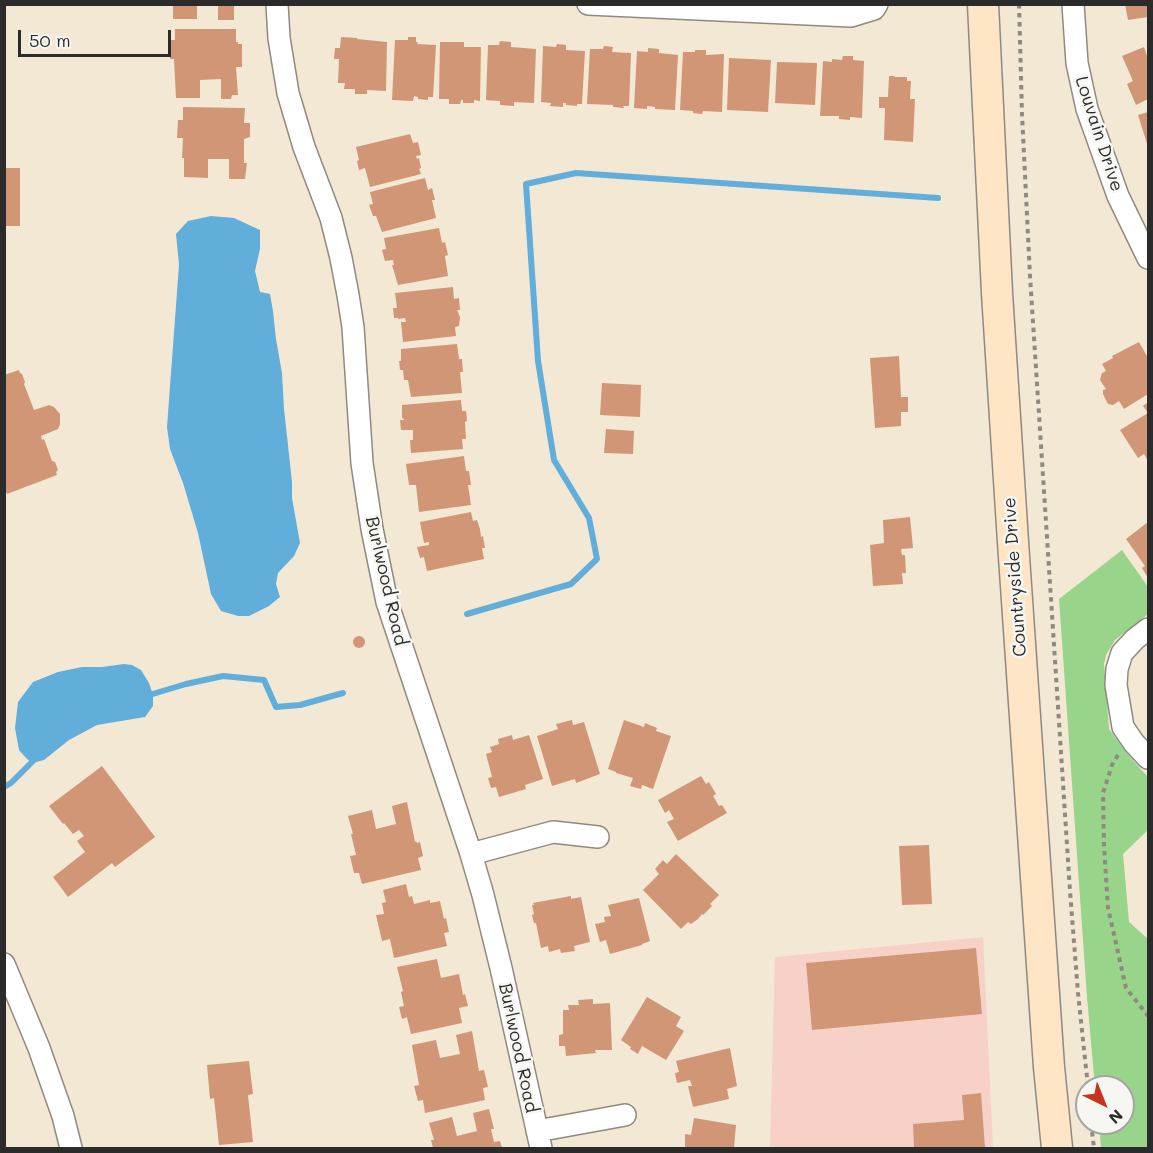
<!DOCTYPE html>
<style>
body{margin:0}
#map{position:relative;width:1153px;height:1153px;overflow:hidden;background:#f2e8d4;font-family:Mali,sans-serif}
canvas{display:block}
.frame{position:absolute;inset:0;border:6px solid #2b2b2b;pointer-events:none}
.north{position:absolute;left:1075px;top:1075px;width:60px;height:60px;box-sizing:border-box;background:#f6f6f2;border:2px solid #a5a5a2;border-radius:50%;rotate:137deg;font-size:16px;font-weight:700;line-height:24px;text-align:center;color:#2b2b2b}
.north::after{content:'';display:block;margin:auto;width:21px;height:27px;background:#c8321e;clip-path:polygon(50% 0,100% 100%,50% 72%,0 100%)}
.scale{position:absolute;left:18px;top:30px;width:153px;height:27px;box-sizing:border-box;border:3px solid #2b2b2b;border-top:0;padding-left:8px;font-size:18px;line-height:21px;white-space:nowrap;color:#2b2b2b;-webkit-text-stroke:4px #f6f6f2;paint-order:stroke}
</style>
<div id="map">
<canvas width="1153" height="1153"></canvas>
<div class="frame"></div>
<div class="north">N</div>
<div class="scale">50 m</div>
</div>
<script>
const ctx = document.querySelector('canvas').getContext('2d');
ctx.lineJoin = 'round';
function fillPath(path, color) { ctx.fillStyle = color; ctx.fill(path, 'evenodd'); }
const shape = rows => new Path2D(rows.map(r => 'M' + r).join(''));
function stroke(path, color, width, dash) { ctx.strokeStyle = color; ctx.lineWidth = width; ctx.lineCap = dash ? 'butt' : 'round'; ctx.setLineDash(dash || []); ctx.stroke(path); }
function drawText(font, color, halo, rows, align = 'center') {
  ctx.font = font + ' Mali,sans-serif'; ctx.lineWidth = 5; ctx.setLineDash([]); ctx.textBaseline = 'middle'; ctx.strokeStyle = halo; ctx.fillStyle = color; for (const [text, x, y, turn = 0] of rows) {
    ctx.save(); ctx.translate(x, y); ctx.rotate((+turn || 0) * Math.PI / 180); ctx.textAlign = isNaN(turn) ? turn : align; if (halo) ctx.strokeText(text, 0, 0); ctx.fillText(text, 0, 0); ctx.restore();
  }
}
fillPath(shape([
 [983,937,993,1148,770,1148,775,957]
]), '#f7d1c7');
fillPath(shape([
 [1122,550,1148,587,1148,614,1115,640,1106,655,1104,664,1109,729,1130,757,1148,777,1148,830,1123,854,1129,922,1148,939,1148,1148,1101,1148,1099,1123,1123,1123,1123,1087,1095,1087,1087,997,1059,599]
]), '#98d489');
fillPath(shape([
 [211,216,234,218,260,230,260,249,255,271,260,292,270,294,273,311,276,339,282,373,284,409,292,482,292,498,300,543,294,556,278,573,276,584,280,597,269,606,249,616,238,616,221,611,211,594,198,533,183,483,170,449,167,427,179,265,176,234,188,221],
 [124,664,132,665,141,670,149,683,153,695,153,706,145,717,97,725,69,740,44,760,32,763,26,758,19,750,15,728,16,720,18,702,33,682,58,672,82,667,102,667]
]), '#61aeda');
stroke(shape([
 [467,614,571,584,597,559,589,518,554,460,538,361,526,184,576,173,938,198],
 [146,696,186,684,223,676,264,680,276,707,300,705,343,693],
 [4,787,11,783,37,757]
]), '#61aeda', 6);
fillPath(shape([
 [173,4,197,4,197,19,173,19],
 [218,4,234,4,234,20,218,20],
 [1125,4,1147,4,1148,17,1128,20],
 [175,29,236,29,236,42,238,42,238,44,242,44,242,67,236,67,238,95,232,95,231,99,221,99,221,79,200,80,200,98,176,98,174,59,170,59,170,40,175,40],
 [341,37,357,38,357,39,387,42,386,91,367,90,367,94,355,94,355,89,344,89,345,83,338,83,339,59,334,59,335,48,340,48],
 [408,37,416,37,416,42,418,42,417,44,436,45,433,97,428,97,428,100,418,99,418,97,414,96,413,101,392,100,395,40,408,40],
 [500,41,511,42,511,47,536,49,534,103,514,102,514,106,500,105,500,101,486,100,488,45,499,45],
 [440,42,464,42,464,47,481,47,480,101,474,100,474,103,463,103,463,100,461,100,460,104,449,104,449,99,439,99],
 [557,44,566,45,566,50,585,51,582,104,577,104,577,106,566,105,566,103,563,103,563,107,550,106,551,103,541,102,543,46,556,47],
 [604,46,613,47,612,52,631,53,629,106,623,106,624,108,613,107,613,105,587,104,590,49,603,49],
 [1144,47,1147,56,1148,55,1148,99,1136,105,1127,84,1133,81,1122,56],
 [648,48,659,49,659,53,678,55,675,110,655,109,655,107,647,106,647,109,634,108,637,51,648,52],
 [695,50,706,50,706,55,724,54,722,112,703,111,702,114,693,113,693,111,680,110,683,52,695,52],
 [843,56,853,56,853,60,864,61,862,118,850,117,850,120,839,119,839,116,820,116,823,61,832,62,832,59,842,60],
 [729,58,771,60,768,112,727,110],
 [777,62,817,63,815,105,775,103],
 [889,76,895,76,894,77,907,77,907,81,911,81,910,99,915,99,913,142,884,140,885,108,879,108,879,97,888,97],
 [183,107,245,108,244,123,250,123,250,137,244,139,244,163,247,163,245,179,229,179,229,159,208,159,208,178,184,177,184,158,182,158,183,138,177,138,178,120,183,120],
 [1148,112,1148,147,1138,115],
 [410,134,413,143,418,142,421,155,416,156,417,159,419,158,421,168,419,169,421,174,370,187,365,168,359,170,357,161,359,160,356,147],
 [4,168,20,168,20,226,4,226],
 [425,178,428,190,432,188,435,200,432,200,436,218,382,232,376,216,373,216,369,205,373,204,370,192],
 [439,228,442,243,445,242,448,255,445,256,448,276,398,285,392,265,394,265,393,260,385,261,382,250,386,249,384,238],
 [453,287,454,299,459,298,460,310,457,310,460,317,459,326,455,327,456,336,403,342,401,322,406,322,405,318,398,319,398,318,394,318,393,308,397,308,395,293],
 [1139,342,1148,358,1148,394,1124,409,1119,401,1113,405,1108,404,1103,394,1103,390,1106,389,1100,380,1102,373,1106,371,1102,364,1113,358,1112,356],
 [457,344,459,359,462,359,463,372,460,372,462,393,411,397,408,380,404,380,403,370,400,370,399,361,401,361,401,349],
 [899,356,901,397,908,397,908,412,901,412,901,426,875,428,870,358],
 [19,370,20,373,22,374,25,382,24,384,34,410,49,405,54,407,60,414,60,424,58,429,41,436,42,440,44,439,52,461,55,462,58,470,56,472,57,475,7,494,4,486,4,375],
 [602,383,641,385,640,417,600,415],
 [461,400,462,411,466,411,467,421,465,422,466,439,462,439,463,449,411,453,410,440,413,440,413,430,401,430,400,420,404,420,403,418,402,418,402,405],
 [1148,402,1148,461,1144,454,1138,458,1120,430,1148,413,1143,406],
 [606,429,634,431,633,454,604,453],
 [464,456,466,471,469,471,471,485,468,485,471,505,419,512,416,485,409,485,406,464],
 [471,512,473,521,477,520,480,529,481,537,483,536,485,548,482,548,484,559,427,571,424,557,420,558,417,547,429,545,429,542,424,543,420,522],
 [910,517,913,548,901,549,902,555,905,555,906,573,902,573,903,584,873,586,870,545,884,543,883,520],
 [1148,522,1148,578,1142,568,1145,566,1126,539],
 '353 642a6 6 0 1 1 12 0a6 6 0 1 1-12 0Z',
 [572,720,573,725,584,722,600,774,576,783,575,779,552,786,537,736,558,729,556,724],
 [624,720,644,727,645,723,657,728,656,731,671,736,653,789,642,785,641,789,630,786,633,778,616,773,616,772,608,769],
 [512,735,513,740,529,735,543,779,525,785,526,789,499,797,496,787,491,788,488,778,492,777,486,754,492,752,490,747,499,744,498,739],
 [102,766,155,837,115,867,112,863,68,897,53,877,85,852,77,841,84,836,79,830,73,834,64,823,63,824,49,806],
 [701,776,706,784,709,782,716,794,713,796,719,806,722,805,727,813,678,841,667,822,674,819,669,810,665,813,658,800],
 [407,802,415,842,416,841,417,843,420,842,423,856,418,858,421,870,362,884,359,873,354,873,350,856,356,855,351,834,353,834,348,816,372,810,376,829,396,824,392,806],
 [929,845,932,904,902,905,899,846],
 [676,854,719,895,710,904,712,906,703,915,702,914,698,919,691,924,688,922,681,929,643,890,659,874,655,869,663,860,667,864],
 [406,884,409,897,412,896,414,904,430,900,430,903,440,901,444,919,446,918,449,932,444,933,447,946,394,958,390,939,382,941,376,915,384,914,382,903,386,902,383,890],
 [571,896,571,899,581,897,590,942,574,946,575,951,561,953,560,949,549,952,548,946,541,948,536,923,534,923,532,915,534,914,532,905,534,905,533,903],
 [639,898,650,941,642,944,642,945,610,954,606,940,600,942,595,924,605,922,604,917,611,916,608,905],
 [976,948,982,1014,812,1030,806,963],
 [437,959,441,978,459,974,463,995,465,994,468,1006,459,1008,462,1023,411,1034,407,1017,402,1019,399,1007,404,1006,401,992,403,991,397,967],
 [647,997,681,1017,676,1026,684,1031,666,1060,642,1046,638,1054,630,1049,631,1047,621,1040],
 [593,999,593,1004,610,1003,612,1050,595,1050,596,1053,566,1056,565,1046,559,1046,559,1035,563,1034,563,1010,569,1010,568,1005,579,1005,578,1000],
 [472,1031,479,1071,484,1070,488,1087,483,1088,485,1100,425,1113,423,1100,418,1101,414,1086,419,1085,412,1045,436,1040,440,1058,460,1054,456,1035],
 [730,1048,737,1086,727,1089,729,1099,693,1107,688,1086,692,1086,690,1080,677,1083,675,1073,679,1072,676,1061],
 [249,1061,253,1094,248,1095,253,1142,219,1145,214,1098,210,1099,207,1065],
 [981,1093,985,1148,914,1148,913,1124,964,1120,962,1095],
 [489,1109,494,1129,491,1129,494,1142,500,1141,502,1148,433,1148,431,1140,434,1140,429,1123,452,1117,457,1136,477,1131,473,1113],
 [694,1118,736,1125,734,1148,685,1148,685,1134,691,1135]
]), '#d19676');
const minor = shape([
 [277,4,279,38,288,93,304,147,331,218,341,258,348,295,353,327,362,463,372,529,387,602,471,854,483,895,501,968,541,1148],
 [588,4,851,16,874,9,877,4],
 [1073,4,1077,63,1087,109,1118,196,1148,258],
 [1148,629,1135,639,1122,653,1117,669,1116,685,1123,727,1134,743,1148,758],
 [471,854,553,832,598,837],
 [4,964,39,1048,63,1116,71,1148],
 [537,1131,625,1115]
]);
const secondary = shape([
 [983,4,997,293,1013,542,1049,1067,1057,1148]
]);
stroke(minor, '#8e8a80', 24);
stroke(secondary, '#8e8a80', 33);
stroke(shape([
 [1019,4,1022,114,1030,276,1070,891,1078,993,1088,1087],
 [1118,755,1112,765,1103,793,1104,845,1108,908,1126,988,1148,1016],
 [1091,1123,1094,1148]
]), '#8e8a80', 4, [4.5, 4.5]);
stroke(minor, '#fff', 21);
stroke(secondary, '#fde5c5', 30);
drawText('18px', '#2b2b2b', '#f6f6f2', [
 ["Louvain Drive",1099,134,72],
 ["Countryside Drive",1015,577,-94],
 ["Burlwood Road",386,581,77],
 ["Burlwood Road",518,1048,78]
]);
</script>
